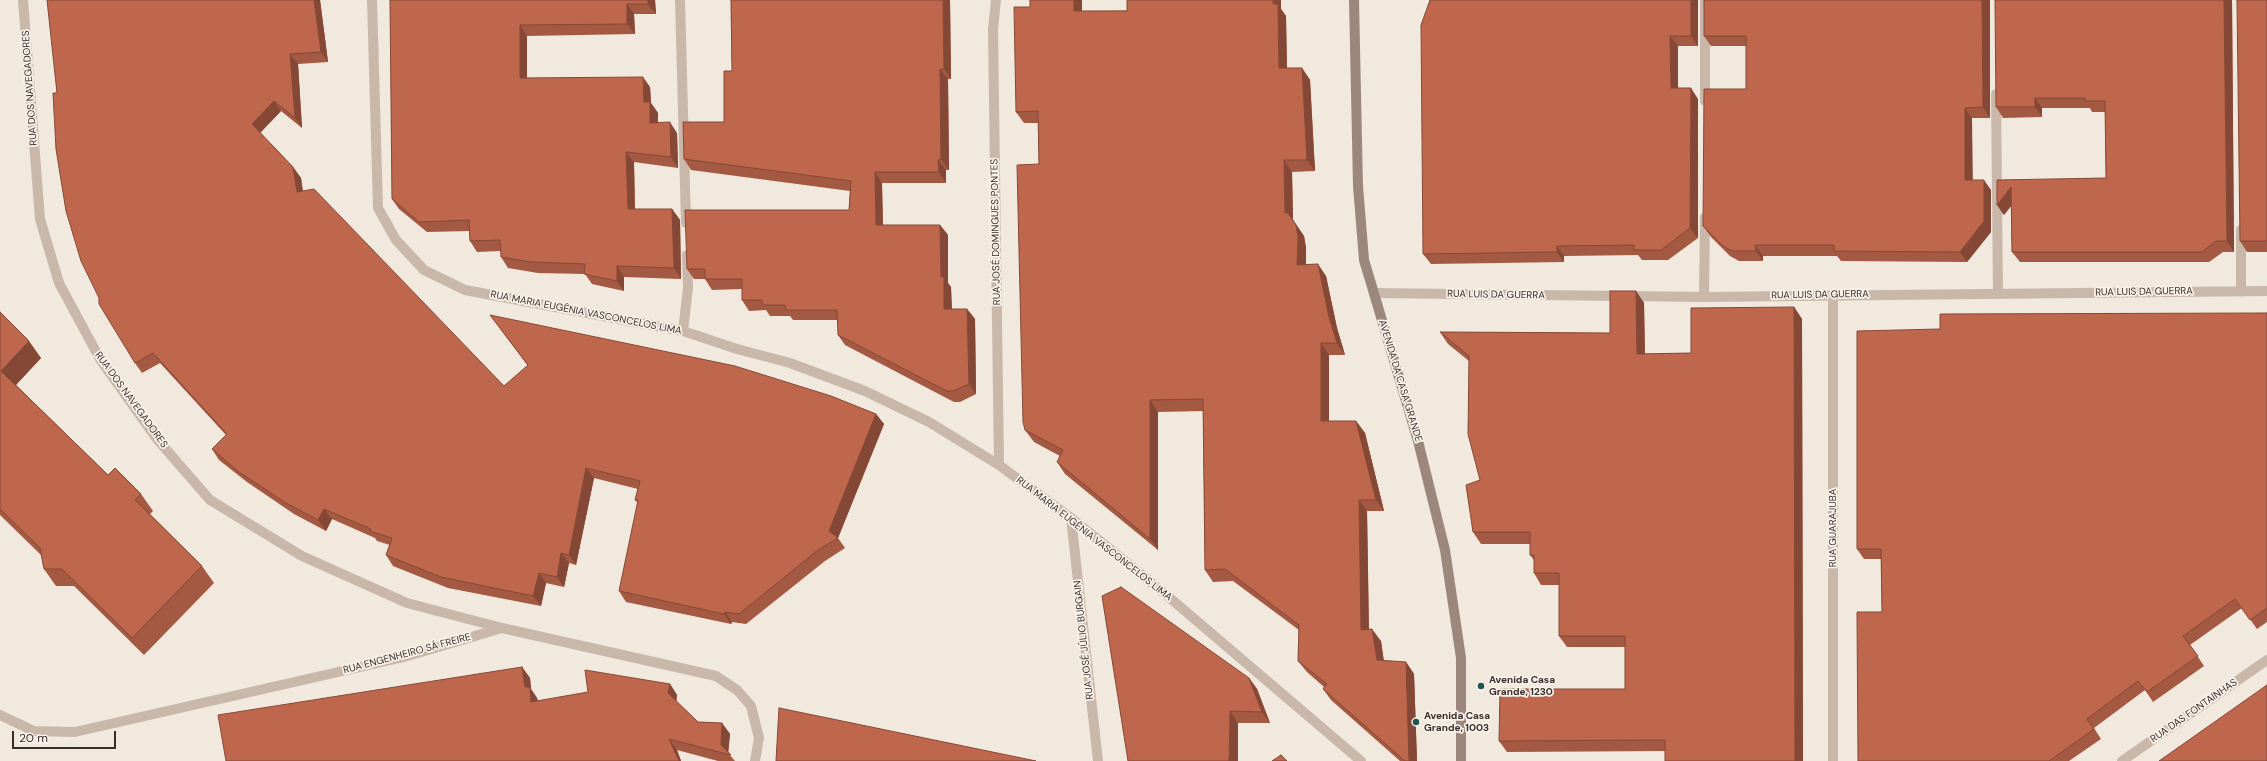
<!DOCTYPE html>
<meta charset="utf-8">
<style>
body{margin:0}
#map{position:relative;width:2267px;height:761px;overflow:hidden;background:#f1e8de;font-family:"DM Sans",sans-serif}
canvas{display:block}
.scale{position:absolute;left:12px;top:731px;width:104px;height:18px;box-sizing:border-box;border:2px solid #372d29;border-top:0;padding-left:5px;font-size:12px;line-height:14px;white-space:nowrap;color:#372d29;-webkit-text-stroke:3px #f9f2ea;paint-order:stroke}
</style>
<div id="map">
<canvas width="2267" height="761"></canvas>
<div class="scale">20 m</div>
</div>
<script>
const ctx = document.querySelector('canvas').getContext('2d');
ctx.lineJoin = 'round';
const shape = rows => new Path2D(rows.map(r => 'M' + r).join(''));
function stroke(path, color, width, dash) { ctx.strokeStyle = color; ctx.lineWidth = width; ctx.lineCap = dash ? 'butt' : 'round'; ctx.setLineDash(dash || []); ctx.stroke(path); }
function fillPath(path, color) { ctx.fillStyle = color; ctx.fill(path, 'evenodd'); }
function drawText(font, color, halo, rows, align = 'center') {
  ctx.font = font + ' "DM Sans",sans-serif'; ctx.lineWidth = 3.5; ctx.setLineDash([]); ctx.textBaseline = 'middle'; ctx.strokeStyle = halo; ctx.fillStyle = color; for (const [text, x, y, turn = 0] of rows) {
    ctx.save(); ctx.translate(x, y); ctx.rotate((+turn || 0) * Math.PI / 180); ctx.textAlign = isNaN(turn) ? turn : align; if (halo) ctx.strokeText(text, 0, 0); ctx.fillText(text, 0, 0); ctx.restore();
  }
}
stroke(shape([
 [23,0,40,219,59,283,100,359,157,439,210,500,302,556,407,603,502,628],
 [372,0,378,208,396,240,424,270,465,290,683,331,737,349,790,363,865,391,929,422,999,465,1071,518,1157,587,1361,761],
 [680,0,686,223],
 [996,0,993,29,999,465],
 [1705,0,1705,101],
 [1996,94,1998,294],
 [2241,230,2241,292],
 [1374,293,1704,297,2267,291],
 [1833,295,1833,761],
 [1704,297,1705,217],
 [683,331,688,288,687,255],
 [1071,518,1098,761],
 [0,715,34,731,75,732,404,657,502,628,716,676,737,690,751,706,759,738,755,761],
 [2122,761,2267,660]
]), '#c9b8aa', 10);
stroke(shape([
 [1354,0,1358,186,1364,260,1418,441,1445,550,1461,658,1461,761]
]), '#9c877c', 10);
fillPath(shape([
 [320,0,328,62,298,64,302,128,281,111,260,133,293,167,301,178,303,191,504,386,528,366,490,315,876,414,884,424,838,538,845,548,825,561,746,624,732,622,731,624,626,602,619,591,638,503,635,500,638,489,594,478,576,565,569,563,564,587,546,583,541,606,448,588,393,566,386,555,390,545,377,541,375,538,332,519,326,531,294,514,247,482,219,460,212,449,226,435,160,363,142,373,135,363,99,298,57,93],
 [390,0,655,0,656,14,634,14,635,34,527,36,527,78,650,87,651,103,658,113,658,123,677,133,678,168,634,162,635,209,672,209,680,220,681,279,624,277,624,291,592,284,585,274,538,273,508,268,501,257,501,251,477,252,470,241,469,231,427,232,399,209,392,199],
 [731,0,950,0,951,79,948,79,949,170,946,170,946,183,882,183,883,225,940,225,948,235,948,283,951,287,952,309,967,309,975,319,976,394,960,402,954,402,845,345,838,335,838,320,793,320,790,316,770,316,766,310,749,311,742,300,742,289,712,290,705,279,694,279,687,269,849,210,850,191,691,170,684,159,724,122,732,71],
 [1430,0,1698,0,1698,46,1678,46,1678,88,1698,99,1698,238,1668,260,1642,260,1638,255,1564,256,1564,262,1431,264,1423,254],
 [1990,0,1990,118,1972,118,1972,180,1991,190,1991,232,1967,262,1841,261,1837,256,1763,256,1763,261,1739,261,1730,256,1711,237,1703,226,1746,89,1746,46,1711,46,1704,36],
 [2232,0,2234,252,2223,252,2209,262,2020,262,2012,252,2011,206,2004,215,1997,205,2106,178,2105,112,2092,112,2090,108,2042,108,2042,117,2003,118,1996,107],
 [2267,0,2267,252,2247,252,2240,241],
 [1030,7,1082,11,1281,9,1286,16,1287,68,1302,68,1310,80,1315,171,1292,172,1293,220,1304,236,1306,248,1306,265,1326,276,1337,328,1345,355,1329,355,1329,421,1356,421,1365,433,1384,511,1367,511,1369,629,1381,641,1384,661,1406,662,1414,674,1417,761,1400,761,1331,700,1323,689,1324,687,1307,672,1298,661,1299,630,1233,581,1213,582,1205,570,1203,411,1158,412,1158,550,1065,474,1057,462,1060,456,1034,442,1025,430,1039,164,1038,123,1024,123,1016,112],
 [1636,291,1644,303,1645,354,1691,353,1794,307,1802,319,1803,761,1665,761,1665,751,1507,752,1499,741,1625,689,1625,647,1567,647,1559,636,1559,585,1541,585,1534,573,1534,560,1530,555,1530,544,1481,544,1473,532,1480,480,1469,361,1448,344,1440,332,1610,333],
 [0,312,41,358,16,385,108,475,141,494,153,511,150,514,202,566,214,583,144,655,74,586,56,586,44,569,41,555,0,515],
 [2267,313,2267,622,2257,629,2242,608,2190,645,2204,666,2153,702,2145,690,2094,728,2101,739,2069,761,1858,761,1882,612,1881,559,1864,559,1857,549,1940,329],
 [522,667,530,678,531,689,537,698,538,701,670,684,677,695,676,701,698,722,722,723,730,734,728,753,735,761,718,761,677,750,681,761,226,761],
 [1249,678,1257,689,1270,723,1238,723,1128,761]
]), '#a45942');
fillPath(shape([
 [314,0,320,0,328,62,321,52],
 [648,0,655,0,656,14,648,4],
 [943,0,950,0,951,79,944,69],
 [1074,0,1082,0,1082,23,1074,11],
 [1273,0,1281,0,1281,9,1286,16,1287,80,1279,68],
 [1691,0,1698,0,1698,46,1691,36],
 [1982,0,1990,0,1990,118,1983,107],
 [2224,0,2232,0,2234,252,2227,241],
 [627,4,634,14,635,34,627,24],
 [520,25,527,36,527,88,520,78],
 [1670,36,1678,46,1678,98,1671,88],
 [290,54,298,64,302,128,295,118],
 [1302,68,1310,80,1315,171,1307,160],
 [940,69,948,79,949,170,941,159],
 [643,77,650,87,651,103,658,113,658,133,650,123,644,102],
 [1691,88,1698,99,1698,238,1690,228],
 [2035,98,2042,108,2042,117,2035,107],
 [274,101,281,111,259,134,252,124],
 [1965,108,1972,118,1973,191,1965,180],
 [670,122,677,133,678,168,671,157],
 [626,152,634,162,635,220,628,209],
 [938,160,946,170,946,183,939,172],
 [1284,160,1292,172,1293,220,1304,236,1306,248,1306,277,1297,265,1285,213],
 [293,167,301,178,304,203,297,192],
 [875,172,882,183,883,236,876,225],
 [1984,180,1991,190,1991,232,1967,262,1960,252],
 [2011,187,2018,197,2004,215,1997,205],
 [672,209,680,220,681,279,674,268],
 [940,225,948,235,948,283,951,287,952,320,944,309,941,277],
 [1755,245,1763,256,1763,261,1756,251],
 [1557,246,1564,256,1564,262,1557,252],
 [1318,264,1326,276,1337,328,1345,355,1337,343,1329,317],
 [617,266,624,277,624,291,617,281],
 [1636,291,1644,303,1645,365,1637,354],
 [1794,307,1802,319,1803,761,1795,761],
 [967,309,975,319,976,394,969,384],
 [29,341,41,358,13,388,1,371],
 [1321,343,1329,355,1329,433,1321,421],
 [1150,400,1158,412,1158,550,1150,539],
 [876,414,884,424,838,538,829,531],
 [1356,421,1365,433,1384,511,1376,500],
 [586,468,594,478,576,565,569,555],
 [1359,500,1367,511,1369,641,1361,630],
 [324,509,332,519,326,531,318,520],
 [561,553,569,563,564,587,557,577],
 [539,573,546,583,541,606,533,596],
 [725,612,732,622,731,624,724,614],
 [1372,629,1381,641,1385,672,1377,660],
 [1406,662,1414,674,1417,761,1409,761],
 [522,667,530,678,531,689,537,698,539,713,531,702,525,687],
 [1249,678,1257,689,1270,723,1262,712],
 [670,684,677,695,676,704,668,693],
 [1230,711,1238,723,1238,761,1229,761],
 [722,723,730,734,728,755,721,745],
 [669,739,677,750,681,761,679,761]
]), '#864836');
const building = shape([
 [47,0,314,0,321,52,290,54,295,118,274,101,252,124,293,167,297,192,314,189,504,386,528,365,490,315,735,366,831,396,876,414,829,531,838,538,818,550,739,614,725,612,724,614,619,591,638,500,635,500,640,481,586,468,569,555,561,553,557,577,539,573,533,596,441,577,386,555,392,538,370,531,371,529,324,509,318,520,286,503,239,472,212,449,227,434,153,353,135,363,99,304,99,298,81,261,66,211,56,149,53,93,57,93,47,0],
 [390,0,648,0,648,4,627,4,627,24,520,25,520,78,643,77,644,102,650,102,650,123,670,122,671,157,626,152,628,209,672,209,674,268,617,266,617,281,584,274,585,264,531,262,501,257,500,240,470,241,469,220,419,222,392,199,390,0],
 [731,0,943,0,944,69,940,69,941,159,938,160,939,172,875,172,876,225,940,225,941,277,944,277,944,309,967,309,969,384,953,391,947,391,838,335,837,310,786,310,785,305,762,305,762,300,742,300,742,279,705,279,705,269,687,269,685,210,849,210,851,181,684,159,683,122,724,122,724,71,732,71,731,0],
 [1030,0,1074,0,1074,11,1127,11,1127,0,1273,0,1273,4,1278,4,1279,68,1302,68,1307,160,1284,160,1285,213,1288,213,1296,225,1298,236,1297,265,1318,264,1329,317,1337,343,1321,343,1321,421,1356,421,1376,500,1359,500,1361,630,1372,629,1377,660,1406,662,1409,761,1405,761,1323,689,1327,684,1298,661,1299,625,1225,569,1205,570,1203,399,1150,400,1150,539,1057,462,1063,450,1025,430,1023,422,1017,165,1039,164,1038,111,1016,112,1014,7,1030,7,1030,0],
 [1430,0,1691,0,1691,36,1670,36,1671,88,1691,88,1690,228,1661,250,1634,250,1634,245,1557,246,1557,252,1423,254,1421,25,1430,0],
 [1704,0,1982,0,1983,107,1965,108,1965,180,1984,180,1984,221,1960,252,1834,251,1834,245,1755,245,1756,251,1732,251,1723,246,1703,226,1704,89,1746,89,1746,36,1704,36,1704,0],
 [1995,0,2224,0,2227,241,2216,241,2202,252,2012,252,2011,187,1997,205,1997,180,2106,178,2105,101,2085,101,2085,98,2035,98,2035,107,1996,107,1995,0],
 [2237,0,2267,0,2267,241,2240,241,2237,0],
 [1610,291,1636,291,1637,354,1691,353,1691,308,1794,307,1795,761,1665,761,1665,740,1499,741,1500,689,1625,689,1625,636,1559,636,1559,573,1534,573,1534,555,1530,555,1530,532,1473,532,1466,485,1480,480,1468,434,1469,356,1440,332,1610,333,1610,291],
 [0,312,29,341,1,371,108,475,115,468,141,494,135,500,202,566,132,638,62,569,44,569,40,548,0,509,0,312],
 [2267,313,2267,608,2250,620,2235,599,2183,636,2198,656,2147,692,2138,681,2087,719,2094,729,2049,761,1858,761,1857,612,1882,612,1881,549,1857,549,1857,331,1940,329,1940,314,2267,313],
 [1121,587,1249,678,1262,712,1230,711,1229,761,1128,761,1102,596,1121,587],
 [522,667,525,687,530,687,531,702,588,692,585,670,670,684,668,693,698,722,722,723,721,745,731,755,669,739,679,761,226,761,218,715,522,667],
 [2267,685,2267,761,2159,761,2267,685],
 [779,708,1036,761,776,761,779,708],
 [1281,755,1287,761,1272,761,1281,755]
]);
fillPath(building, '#bf674d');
stroke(building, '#864836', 1);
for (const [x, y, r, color] of [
 [1481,686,4,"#215456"],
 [1416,722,4,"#215456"]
]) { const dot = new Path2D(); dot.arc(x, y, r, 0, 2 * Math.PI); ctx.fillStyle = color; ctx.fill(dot); stroke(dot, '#f9f2ea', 1.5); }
drawText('10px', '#372d29', '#f9f2ea', [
 ["RUA DOS NAVEGADORES",30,88,-94],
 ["RUA JOSÉ DOMINGUES PONTES",996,232,-91],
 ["RUA LUIS DA GUERRA",2144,292,-1],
 ["RUA LUIS DA GUERRA",1496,295,1],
 ["RUA LUIS DA GUERRA",1820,295,-1],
 ["RUA MARIA EUGÊNIA VASCONCELOS LIMA",586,313,11],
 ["AVENIDA DA CASA GRANDE",1400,381,73],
 ["RUA DOS NAVEGADORES",131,400,54],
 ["RUA GUARAJUBA",1833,528,-90],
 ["RUA MARIA EUGÊNIA VASCONCELOS LIMA",1094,539,38],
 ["RUA JOSÉ JÚLIO BURGAIN",1084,640,-96],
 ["RUA ENGENHEIRO SÁ FREIRE",407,654,-15],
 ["RUA DAS FONTAINHAS",2194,711,-35]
]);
drawText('bold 10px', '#372d29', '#f9f2ea', [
 ["Avenida Casa",1489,680],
 ["Grande, 1230",1489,692],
 ["Avenida Casa",1424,716],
 ["Grande, 1003",1424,728]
], 'left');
</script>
